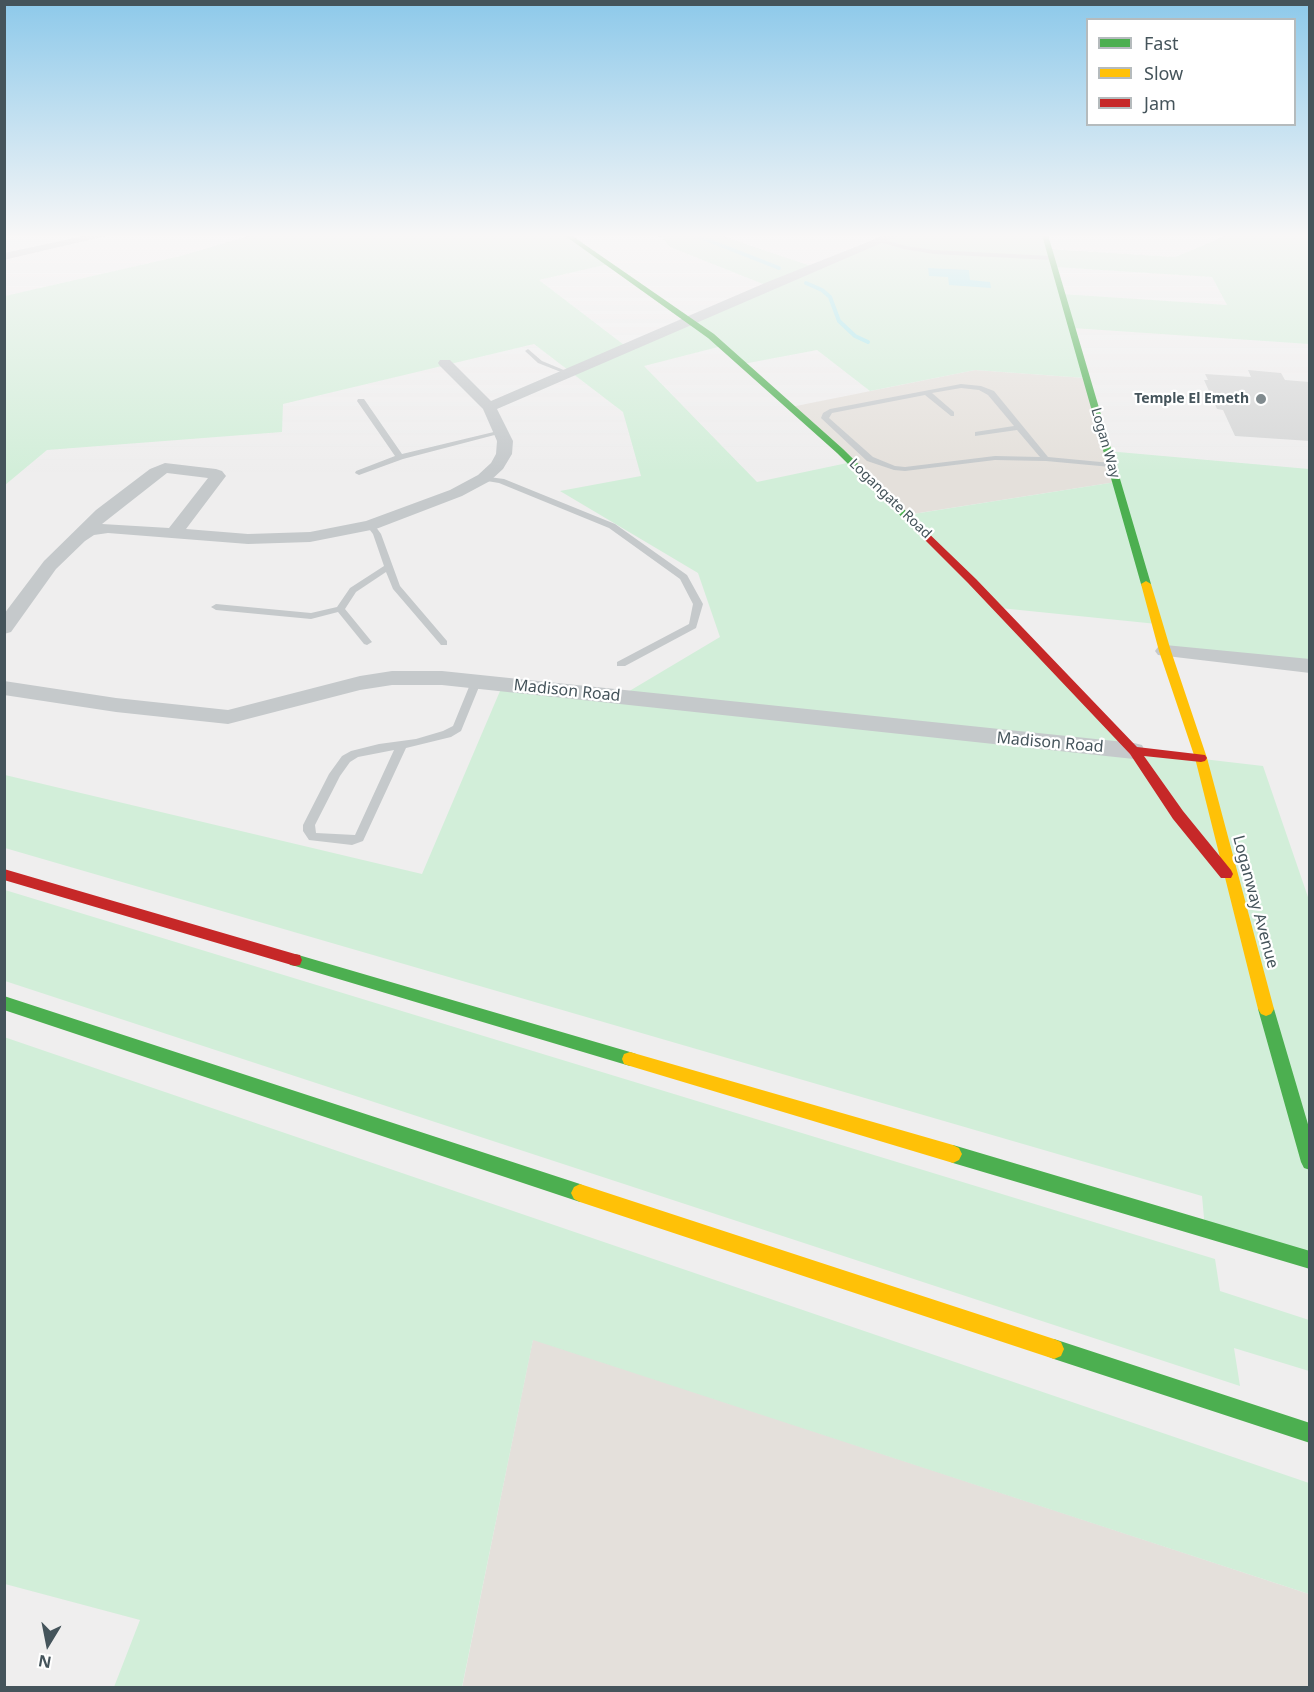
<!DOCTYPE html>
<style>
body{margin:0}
#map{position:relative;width:1314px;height:1692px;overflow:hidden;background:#efeeee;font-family:"Noto Sans",sans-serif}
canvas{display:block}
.frame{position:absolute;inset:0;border:6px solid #45545b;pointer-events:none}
.legend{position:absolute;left:1086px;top:18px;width:210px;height:108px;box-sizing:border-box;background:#fff;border:2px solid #b5bbbd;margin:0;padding:8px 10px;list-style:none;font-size:18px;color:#45545b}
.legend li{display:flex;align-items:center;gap:12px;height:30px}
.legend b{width:30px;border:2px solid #b5bbbd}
.north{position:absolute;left:18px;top:1614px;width:60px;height:60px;-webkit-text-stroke:4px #fff;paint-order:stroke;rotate:190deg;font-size:16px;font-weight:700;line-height:24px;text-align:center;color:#45545b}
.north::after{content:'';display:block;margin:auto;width:21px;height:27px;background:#45545b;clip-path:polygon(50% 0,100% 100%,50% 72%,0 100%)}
</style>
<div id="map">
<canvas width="1314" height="1692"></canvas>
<div class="frame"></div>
<ul class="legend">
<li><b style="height:8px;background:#4caf50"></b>Fast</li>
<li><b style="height:8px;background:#ffc107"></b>Slow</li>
<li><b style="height:8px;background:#c62828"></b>Jam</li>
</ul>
<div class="north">N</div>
</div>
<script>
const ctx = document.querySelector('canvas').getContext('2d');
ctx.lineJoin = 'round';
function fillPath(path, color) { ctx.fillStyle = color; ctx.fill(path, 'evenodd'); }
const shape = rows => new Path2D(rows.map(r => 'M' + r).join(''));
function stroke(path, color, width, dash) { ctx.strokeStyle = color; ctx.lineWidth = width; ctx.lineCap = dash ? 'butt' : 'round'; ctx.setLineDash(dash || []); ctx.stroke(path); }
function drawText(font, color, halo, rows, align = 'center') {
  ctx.font = font + ' "Noto Sans",sans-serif'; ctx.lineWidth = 4.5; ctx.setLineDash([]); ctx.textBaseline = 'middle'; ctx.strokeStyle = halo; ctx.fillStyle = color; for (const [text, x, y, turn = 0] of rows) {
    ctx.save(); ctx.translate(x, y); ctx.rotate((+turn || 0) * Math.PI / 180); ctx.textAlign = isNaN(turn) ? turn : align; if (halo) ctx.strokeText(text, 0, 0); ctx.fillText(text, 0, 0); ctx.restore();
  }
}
fillPath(shape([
 [975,370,1086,378,1116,482,906,515,791,407],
 [533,1339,1309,1594,1309,1687,462,1688]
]), '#e4e0db');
fillPath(shape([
 [253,235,567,235,609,264,539,280,628,348,768,286,670,247,662,237,654,235,719,235,814,267,895,235,1045,235,1049,249,1175,257,1228,235,1309,235,1309,344,1072,328,1086,378,975,370,870,391,817,350,743,364,722,346,644,366,757,482,852,462,907,515,1116,482,1107,451,1309,469,1309,666,1165,651,1157,624,1000,608,1134,751,1263,766,1309,900,1309,1260,1205,1229,1202,1196,5,848,5,775,422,874,503,684,621,696,720,637,698,573,560,491,641,476,623,412,534,344,283,404,282,432,47,450,5,485,5,296,180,256],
 [1054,267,1212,277,1227,305,1062,294],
 [5,890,1215,1259,1220,1291,1309,1320,1309,1371,1234,1348,1240,1386,5,981],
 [4,1037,1309,1483,1309,1594,533,1340,462,1687,114,1687,140,1620,5,1584]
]), '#d2eed9');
fillPath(shape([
 [928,268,969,270,970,280,990,282,991,288,949,285,948,277,929,276]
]), '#a6e8ed');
stroke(shape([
 [695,235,779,268],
 [806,283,822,290,830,297,839,321,855,336,868,342]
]), '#a6e8ed', 4);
fillPath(shape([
 [1248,370,1281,373,1285,380,1310,382,1310,441,1235,436,1223,410,1217,409,1204,380,1208,380,1205,374,1251,377]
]), '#d6d7d7');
fillPath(shape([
 [881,239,906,246,934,250,1051,256,1054,258,1051,260,934,254,904,249,879,242,881,239],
 [528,349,542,361,571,373,566,374,538,363,525,351,528,349],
 [961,384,981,386,994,391,1048,457,1111,463,1115,465,1111,467,1046,461,995,460,905,471,894,470,867,461,821,418,823,413,830,409,961,384],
 [961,388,979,390,988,395,1014,426,975,432,975,436,1017,430,1040,457,995,456,905,467,895,466,873,457,829,418,832,413,925,395,951,416,954,416,954,412,932,393,961,388],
 [358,399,364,399,402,454,502,430,506,432,403,459,359,475,355,473,356,471,395,456,357,401,358,399],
 [481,476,504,479,615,524,687,575,703,604,696,628,625,666,617,666,617,662,689,624,693,604,680,579,609,528,499,483,481,480,481,476],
 [370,522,373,523,381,534,400,586,447,641,447,645,441,645,393,589,386,572,356,592,345,609,372,642,367,645,364,644,338,612,311,619,216,610,211,607,216,604,311,613,337,607,350,588,384,566,373,534,366,525,370,522],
 [476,679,481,682,461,731,451,737,406,748,363,841,352,845,309,840,303,831,303,825,329,774,342,756,351,751,379,744,416,739,443,731,453,726,471,682,476,679],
 [394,750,355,835,316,833,315,825,340,776,350,762,358,757,394,750]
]), '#c5c9cb');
fillPath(shape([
 [89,235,110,235,4,260,4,253,89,235],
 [885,235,900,235,497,409,513,441,512,454,503,469,490,481,462,496,376,529,310,542,248,544,108,533,94,535,85,541,56,569,11,632,4,634,4,614,44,561,96,510,150,469,165,463,216,469,222,471,226,476,186,529,248,534,310,532,366,521,450,490,478,475,491,463,496,454,497,441,483,409,440,366,438,363,440,360,450,360,491,401,765,283,885,235],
 [167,473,208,478,169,528,102,524,167,473],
 [1165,645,1310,659,1310,673,1158,655,1155,651,1158,647,1165,645],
 [392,671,442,671,1134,743,1142,745,1145,751,1142,757,1134,759,442,685,392,685,360,690,228,724,116,712,4,695,4,681,116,698,228,710,360,676,392,671]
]), '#c5c9cb');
fillPath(shape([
 [564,235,571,235,714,334,843,449,921,526,921,530,915,530,837,453,708,338,564,235],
 [1042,235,1048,235,1151,584,1150,586,1142,586,1141,584,1042,235],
 [295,954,630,1052,636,1054,638,1059,636,1064,630,1066,295,966,290,965,288,960,290,955,295,954],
 [4,996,580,1184,586,1187,589,1193,586,1199,580,1202,4,1010,4,996],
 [1266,1002,1271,1004,1274,1009,1310,1131,1310,1170,1304,1168,1301,1162,1258,1009,1261,1004,1266,1002],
 [953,1145,1310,1251,1310,1269,953,1163,947,1160,944,1154,947,1148,953,1145],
 [1054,1339,1310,1423,1310,1443,1054,1359,1047,1356,1044,1349,1047,1342,1054,1339]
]), '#4caf50');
fillPath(shape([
 [1146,581,1151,584,1171,651,1207,758,1274,1009,1271,1014,1266,1016,1261,1014,1258,1009,1195,758,1159,651,1141,584,1146,581],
 [630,1052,953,1145,959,1148,962,1154,959,1160,953,1163,630,1066,624,1064,622,1059,624,1054,630,1052],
 [580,1184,1054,1339,1061,1342,1064,1349,1061,1356,1054,1359,580,1202,574,1199,571,1193,574,1187,580,1184]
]), '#ffc107');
fillPath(shape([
 [918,525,921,526,976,579,1137,747,1205,755,1207,758,1205,761,1201,762,1144,756,1183,811,1231,870,1233,874,1231,878,1221,878,1173,819,1130,754,968,583,915,530,915,526,918,525],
 [4,869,295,954,300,955,302,960,300,965,295,966,4,880,4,869]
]), '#c62828');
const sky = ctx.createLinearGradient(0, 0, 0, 472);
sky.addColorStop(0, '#8dc9ea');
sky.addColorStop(0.5, '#f8f7f7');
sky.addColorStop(1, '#f8f7f700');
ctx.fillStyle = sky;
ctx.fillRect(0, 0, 1314, 472);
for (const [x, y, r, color] of [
 [1261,399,6,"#808a8e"]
]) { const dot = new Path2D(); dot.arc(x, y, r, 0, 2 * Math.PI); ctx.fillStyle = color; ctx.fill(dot); stroke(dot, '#fff', 2); }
drawText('bold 14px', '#45545b', '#fff', [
 ["Temple El Emeth",1249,399]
], 'right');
drawText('14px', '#45545b', '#fff', [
 ["Logan Way",1105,443,74],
 ["Logangate Road",890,499,44]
]);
drawText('16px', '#45545b', '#fff', [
 ["Madison Road",567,691,6],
 ["Madison Road",1050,743,5],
 ["Loganway Avenue",1255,902,75]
]);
</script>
